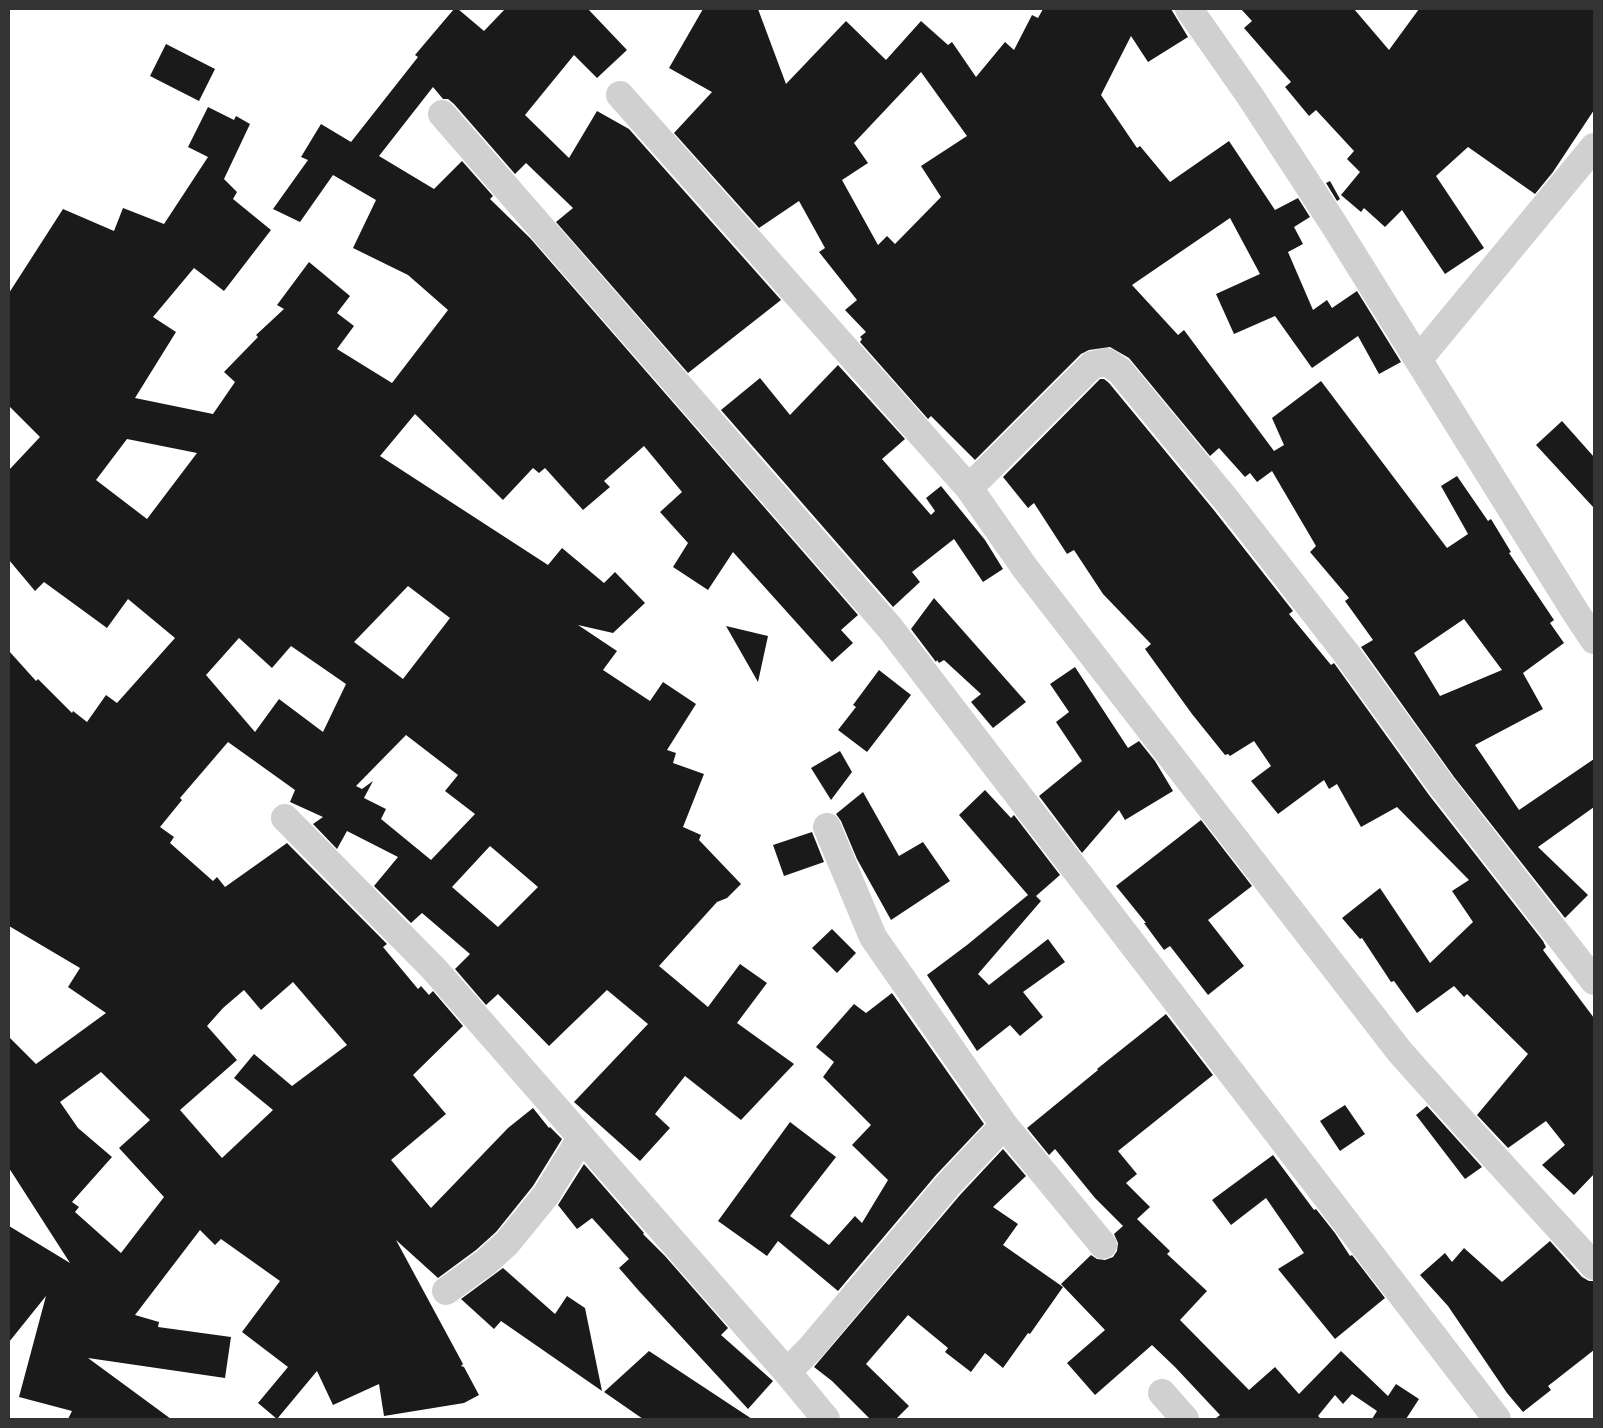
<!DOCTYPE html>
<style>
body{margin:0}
#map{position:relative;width:1603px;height:1428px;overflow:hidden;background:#fff;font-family:Inter,sans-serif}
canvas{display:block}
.frame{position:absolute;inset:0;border:10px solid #333;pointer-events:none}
</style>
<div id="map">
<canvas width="1603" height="1428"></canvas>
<div class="frame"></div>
</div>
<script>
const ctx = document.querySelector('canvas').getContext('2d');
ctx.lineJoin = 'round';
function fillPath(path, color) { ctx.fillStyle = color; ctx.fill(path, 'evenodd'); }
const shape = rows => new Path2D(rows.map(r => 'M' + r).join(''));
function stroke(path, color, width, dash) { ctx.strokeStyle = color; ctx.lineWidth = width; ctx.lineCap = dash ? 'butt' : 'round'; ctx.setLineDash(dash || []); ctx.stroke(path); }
fillPath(shape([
 [454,9,458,9,484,31,505,9,588,9,627,50,597,78,574,55,525,115,569,158,597,111,629,129,781,300,688,373,556,222,573,208,526,163,515,174,454,104,448,99,443,99,433,87,379,156,434,189,462,161,493,196,490,199,530,238,858,615,841,630,853,643,832,662,733,552,708,590,673,567,688,543,660,512,682,492,644,446,604,481,610,487,583,510,545,468,539,473,533,468,503,500,415,414,380,456,548,565,562,548,604,583,615,572,645,603,613,633,578,625,617,651,603,670,650,701,663,682,696,704,667,750,676,753,673,763,704,774,683,827,701,835,699,840,741,884,727,898,717,902,659,966,708,1007,740,964,767,983,737,1023,794,1064,741,1120,685,1076,655,1114,670,1128,640,1161,574,1102,648,1024,607,990,549,1046,498,994,486,1005,455,969,470,954,422,913,411,923,374,886,398,857,347,831,337,849,313,824,323,817,290,802,295,790,228,742,180,798,182,800,160,827,174,837,170,843,213,881,217,877,225,887,287,843,387,944,383,947,418,989,421,986,429,995,433,991,463,1026,413,1075,446,1114,391,1160,431,1208,508,1128,533,1108,549,1128,550,1127,562,1139,533,1186,496,1232,476,1250,438,1278,396,1240,463,1364,461,1366,464,1367,479,1395,464,1403,384,1416,379,1384,333,1405,317,1371,277,1419,258,1403,288,1367,242,1332,280,1281,221,1239,215,1245,200,1230,135,1315,159,1322,158,1327,231,1337,225,1378,88,1358,171,1419,68,1419,72,1411,19,1397,46,1296,9,1342,9,1226,70,1263,9,1168,9,1037,36,1064,106,1013,68,987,80,968,9,926,9,651,36,681,38,679,72,713,73,711,87,722,106,695,117,703,175,638,128,599,107,628,44,582,35,591,9,560,9,470,40,437,9,406,9,293,63,209,114,231,123,208,164,224,208,157,188,147,208,107,234,120,236,116,250,124,224,179,237,192,233,199,271,230,224,291,194,268,153,317,176,332,135,398,213,414,235,382,224,372,258,337,256,335,284,309,277,305,309,262,350,296,337,313,354,326,337,349,392,383,448,310,408,275,353,248,376,200,333,175,300,222,273,209,308,160,301,157,321,124,351,142,418,57,415,55],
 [127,439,197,453,147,519,96,480],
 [408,586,450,618,403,679,354,642],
 [239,638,272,668,291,646,346,684,323,732,279,699,255,732,206,675],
 [406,735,458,775,445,791,475,814,431,860,381,819,386,809,364,798,373,781,362,789,356,786],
 [490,846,538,887,498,927,452,887],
 [293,982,347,1045,292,1086,254,1054,234,1078,273,1110,222,1158,180,1110,237,1060,207,1026,223,1008,244,990,261,1010],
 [101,1072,150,1120,119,1148,164,1197,121,1253,75,1212,79,1207,72,1202,112,1157,78,1128,60,1102],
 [703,9,758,9,786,84,846,21,886,60,921,21,948,45,952,42,976,77,1005,42,1014,50,1032,15,1038,18,1043,9,1171,9,1188,37,1148,62,1131,36,1101,95,1137,148,1140,146,1170,182,1229,141,1275,210,1298,198,1310,217,1294,227,1303,244,1288,252,1313,310,1327,300,1332,308,1357,291,1401,362,1379,374,1358,336,1312,368,1275,316,1234,334,1216,294,1260,274,1230,218,1132,285,1178,335,1184,330,1274,451,1284,445,1272,418,1321,381,1447,548,1468,534,1441,486,1457,476,1488,521,1491,519,1511,552,1509,553,1554,620,1550,623,1564,643,1523,673,1543,709,1475,745,1519,810,1594,759,1594,807,1538,847,1588,895,1565,918,1454,777,1361,647,1373,640,1345,601,1349,598,1310,552,1316,546,1272,471,1257,482,1250,473,1245,477,1219,448,1210,456,1129,358,1110,347,1089,350,1081,354,975,460,931,416,928,419,860,342,862,339,860,337,866,332,845,310,857,300,819,252,825,248,799,201,759,228,674,133,712,92,669,68],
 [921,72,967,136,921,166,941,197,895,244,887,236,878,245,842,180,868,163,854,143],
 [1464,619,1502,670,1440,696,1414,653],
 [1241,9,1354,9,1389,50,1419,9,1594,9,1594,110,1553,172,1535,194,1468,147,1436,176,1484,248,1445,274,1402,210,1385,227,1364,208,1361,212,1341,195,1360,172,1347,159,1354,151,1316,110,1309,116,1285,87,1291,82,1244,28,1252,21],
 [166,44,215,69,199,101,150,76],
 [1330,181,1340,199,1337,201,1326,183],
 [838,365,905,439,882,459,931,515,935,511,926,498,941,486,985,540,1003,569,983,582,954,539,912,572,920,582,893,607,721,410,760,378,790,415],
 [1100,379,1104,379,1109,383,1213,509,1293,611,1289,614,1331,665,1334,663,1429,795,1543,941,1546,947,1543,950,1594,1018,1594,1174,1574,1195,1542,1165,1565,1145,1546,1121,1508,1148,1477,1115,1528,1054,1467,994,1464,997,1454,986,1417,1013,1394,981,1391,982,1362,938,1360,939,1342,918,1380,888,1430,963,1473,922,1452,891,1469,880,1397,807,1361,827,1337,784,1329,789,1324,780,1278,814,1251,781,1271,766,1254,741,1230,756,1228,754,1225,755,1192,714,1145,649,1151,644,1103,594,1074,550,1067,554,1034,503,1028,508,1003,477],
 [1562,421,1594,457,1594,508,1536,445],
 [934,598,1026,702,993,728,971,702,981,694,944,660,939,663,937,660,936,662,911,629],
 [726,626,768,636,758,682],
 [1075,667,1128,748,1139,741,1155,761,1173,791,1125,820,1119,810,1082,853,1039,796,1082,761,1056,722,1069,712,1050,684],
 [879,670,911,695,867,752,838,730,856,707,853,705],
 [840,751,852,772,831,800,811,768],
 [985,790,1011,818,1014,815,1060,875,1036,896,1041,901,978,974,989,985,1048,939,1065,962,1023,992,1043,1017,1020,1036,1010,1025,977,1051,927,975,967,945,1028,895,959,815],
 [863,792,899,856,923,842,950,881,891,920,857,859,841,821,836,814],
 [1201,820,1252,886,1208,920,1244,966,1208,995,1170,946,1164,950,1144,923,1146,923,1116,886],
 [812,832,824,862,784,876,773,845],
 [832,929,856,953,837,973,812,948],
 [892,993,984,1124,936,1175,838,1291,778,1241,767,1256,718,1221,790,1122,836,1157,790,1216,829,1245,855,1216,862,1223,888,1180,852,1145,871,1125,823,1077,834,1062,816,1047,854,1004,866,1013],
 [1166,1014,1213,1075,1118,1151,1137,1174,1126,1183,1150,1207,1137,1219,1170,1251,1167,1254,1207,1291,1180,1320,1249,1390,1275,1367,1299,1394,1341,1351,1388,1396,1396,1384,1419,1399,1406,1419,1372,1419,1377,1411,1352,1394,1343,1404,1335,1395,1318,1416,1321,1419,1215,1419,1220,1415,1175,1367,1152,1345,1095,1395,1067,1363,1105,1330,1061,1284,1091,1255,1097,1259,1105,1260,1113,1257,1117,1251,1118,1243,1114,1234,1123,1226,1095,1198,1055,1149,1049,1155,1027,1128,1098,1070,1097,1069],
 [1345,1105,1365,1134,1340,1151,1320,1121],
 [1427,1106,1482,1167,1465,1179,1416,1115],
 [1003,1149,1026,1176,993,1207,1018,1224,1003,1245,1063,1287,1030,1334,1028,1333,1003,1368,985,1353,971,1372,945,1352,948,1348,908,1315,866,1364,909,1406,896,1419,870,1419,832,1381,814,1367,960,1195],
 [1273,1155,1314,1210,1316,1209,1335,1233,1350,1256,1352,1255,1385,1298,1335,1339,1278,1269,1304,1253,1266,1198,1231,1225,1212,1200],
 [584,1164,644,1233,643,1234,665,1256,728,1328,721,1335,773,1381,748,1409,639,1291,619,1268,629,1259,592,1218,577,1229,558,1205],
 [1550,1241,1582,1277,1589,1281,1594,1281,1594,1350,1548,1386,1551,1390,1523,1412,1507,1393,1448,1306,1420,1275,1445,1253,1452,1262,1464,1248,1502,1282],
 [503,1268,555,1314,567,1296,585,1308,602,1391,501,1321,494,1329,461,1299],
 [649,1351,752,1419,643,1419,604,1392]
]), '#1a1a1a');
stroke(shape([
 [1189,9,1250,96,1333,223,1576,613,1594,640],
 [620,95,969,488,1025,568,1400,1052,1475,1136,1594,1266],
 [442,114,890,628,1497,1419],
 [1418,360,1594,147],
 [969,488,1092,365,1107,362,1120,371,1228,502,1346,653,1442,786,1594,981],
 [285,818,434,969,787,1372,826,1419],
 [827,827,873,937,1004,1125],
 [446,1291,486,1262,507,1243,546,1195,581,1138],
 [787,1372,810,1349,948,1185,1004,1125,1103,1245],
 [1162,1393,1185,1419]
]), '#d0d0d0', 28);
</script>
